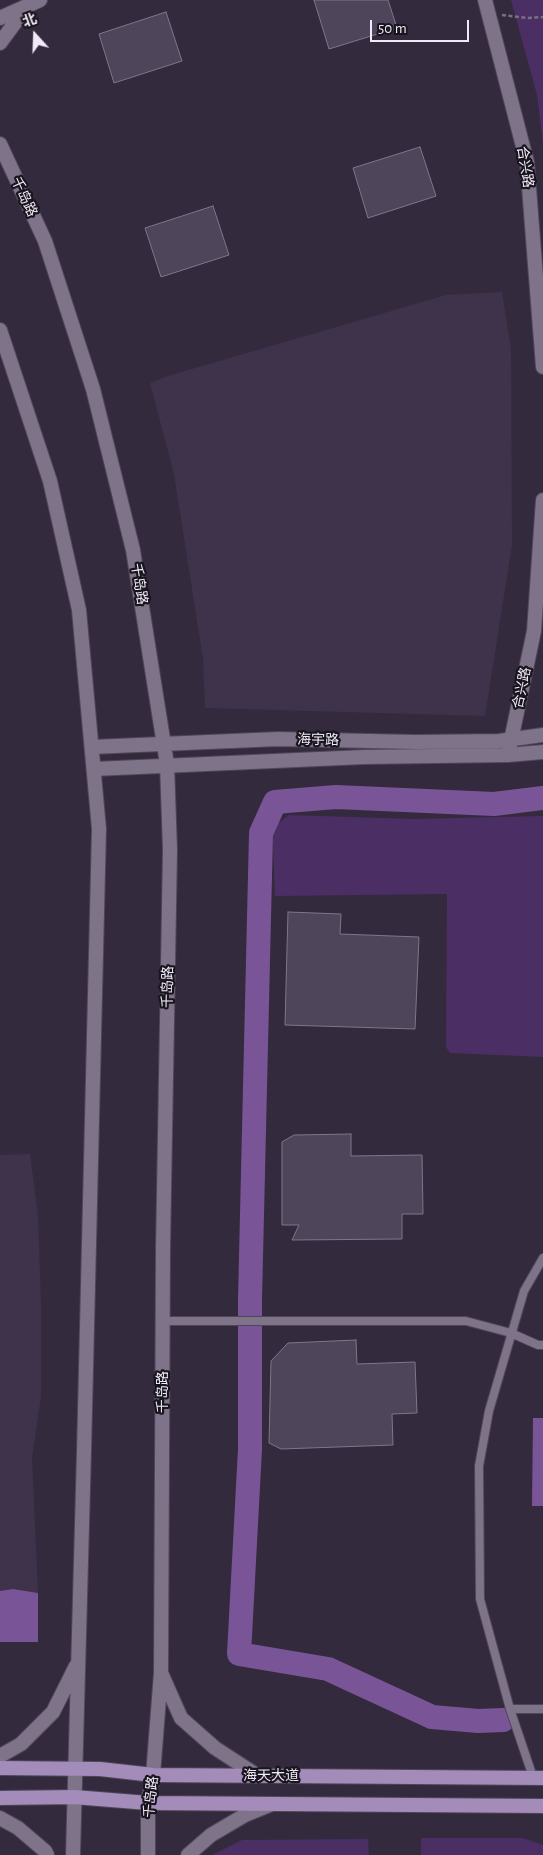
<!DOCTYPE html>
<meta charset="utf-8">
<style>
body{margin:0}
#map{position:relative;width:543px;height:1855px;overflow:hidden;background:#342a3d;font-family:"Alegreya Sans","Noto Sans SC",sans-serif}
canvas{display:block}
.north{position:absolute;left:10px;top:10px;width:50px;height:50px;-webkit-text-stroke:4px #19151e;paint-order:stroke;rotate:340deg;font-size:14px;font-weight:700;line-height:20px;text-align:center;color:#f0eaf7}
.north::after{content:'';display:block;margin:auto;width:18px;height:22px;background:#f0eaf7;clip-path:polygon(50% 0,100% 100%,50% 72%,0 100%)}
.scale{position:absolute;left:370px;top:20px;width:99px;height:22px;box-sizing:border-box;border:2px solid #f0eaf7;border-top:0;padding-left:6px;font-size:15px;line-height:18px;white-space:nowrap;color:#f0eaf7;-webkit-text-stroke:4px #19151e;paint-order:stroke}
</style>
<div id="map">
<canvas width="543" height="1855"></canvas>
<div class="north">北</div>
<div class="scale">50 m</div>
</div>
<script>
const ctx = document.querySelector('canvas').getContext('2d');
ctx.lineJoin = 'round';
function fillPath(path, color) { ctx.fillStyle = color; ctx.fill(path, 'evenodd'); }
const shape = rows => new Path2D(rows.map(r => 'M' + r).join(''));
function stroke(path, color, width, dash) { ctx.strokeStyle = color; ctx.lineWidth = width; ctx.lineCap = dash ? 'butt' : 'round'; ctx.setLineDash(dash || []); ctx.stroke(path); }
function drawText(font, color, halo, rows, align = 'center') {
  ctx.font = font + ' "Alegreya Sans","Noto Sans SC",sans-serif'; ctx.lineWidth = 4.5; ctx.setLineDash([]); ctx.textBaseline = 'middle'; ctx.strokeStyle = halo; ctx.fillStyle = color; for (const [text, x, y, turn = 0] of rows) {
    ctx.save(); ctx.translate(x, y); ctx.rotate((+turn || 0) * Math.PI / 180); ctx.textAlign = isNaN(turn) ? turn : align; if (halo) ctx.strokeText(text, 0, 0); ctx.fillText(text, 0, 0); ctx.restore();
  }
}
fillPath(shape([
 [502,292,511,349,512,545,485,716,205,708,203,659,174,474,150,383,168,376,446,295],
 [30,1154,38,1215,41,1305,41,1396,32,1457,38,1593,13,1589,0,1591,0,1155]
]), '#3f324b');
fillPath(shape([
 [511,0,543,0,543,144,537,95],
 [289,815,413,819,543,816,543,1057,450,1053,446,1047,447,894,275,896,272,828],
 [421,1838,523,1838,543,1845,543,1855,421,1855],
 [368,1839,369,1855,212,1855,242,1840]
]), '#4b2e63');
fillPath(shape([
 [533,1418,543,1418,543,1506,532,1506],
 [13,1589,38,1593,38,1642,0,1642,0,1591]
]), '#795597');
stroke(shape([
 [503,1720,478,1721,432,1717,328,1669,239,1654,250,1449,250,1299,261,833,275,802,336,797,494,804,543,798]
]), '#795597', 24);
const building = shape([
 [314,0,388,0,397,28,329,49,314,0],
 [166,12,182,61,114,83,99,34,166,12],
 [420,147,436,196,368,218,353,168,420,147],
 [213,206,229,255,161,277,145,228,213,206],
 [288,912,341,914,340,934,419,937,415,1029,285,1025,288,912],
 [351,1134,351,1156,422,1155,423,1214,402,1214,402,1239,292,1240,299,1225,282,1225,282,1142,294,1135,351,1134],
 [356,1340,357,1364,415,1362,417,1413,392,1414,393,1445,281,1449,269,1443,271,1361,288,1343,356,1340]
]);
fillPath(building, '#4f455a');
stroke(building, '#80758c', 1);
const service = shape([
 [163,1321,466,1321,511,1333,538,1345,543,1345],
 [510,1709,543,1709],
 [533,1777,510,1709,480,1599,479,1466,489,1411,524,1291,543,1258]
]);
const minor = shape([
 [485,0,527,162,543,367],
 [509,750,534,631,543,500]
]);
const tertiary = shape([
 [0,18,40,0],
 [0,43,28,5],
 [0,144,45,241,93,389,133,550,167,764,170,850,163,1248,161,1673,153,1775,148,1803,148,1855],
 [0,330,50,481,79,610,99,829,84,1451,73,1855],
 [92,747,278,739,416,742,499,741,543,735],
 [94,769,364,757,508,755,543,752],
 [162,1675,181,1718,215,1748,258,1776],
 [0,1756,21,1744,53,1712,76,1666],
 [0,1818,18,1828,45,1851,47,1855],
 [188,1855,211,1835,245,1815,272,1804]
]);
const primary = shape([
 [0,1768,100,1769,153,1775,543,1778],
 [0,1798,74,1797,148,1803,543,1806]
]);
stroke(service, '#4f4657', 10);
stroke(minor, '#4f4657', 16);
stroke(tertiary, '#4f4657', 16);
stroke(primary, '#4f4657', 16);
stroke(shape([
 [502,15,528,18,543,17]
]), '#797182', 2.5, [4, 2.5]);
stroke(service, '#7e7389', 8);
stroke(minor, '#7e7389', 14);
stroke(tertiary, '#7e7389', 14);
stroke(primary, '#a38bba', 14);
drawText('14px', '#f0eaf7', '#19151e', [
 ["合兴路",525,167,81],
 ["千岛路",24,197,65],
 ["千岛路",139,584,81],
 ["合兴路",522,688,-78],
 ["海宇路",318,740,1],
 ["千岛路",168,987,-89],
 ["千岛路",163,1392,-90],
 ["海天大道",271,1776],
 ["千岛路",151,1797,-84]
]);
</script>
